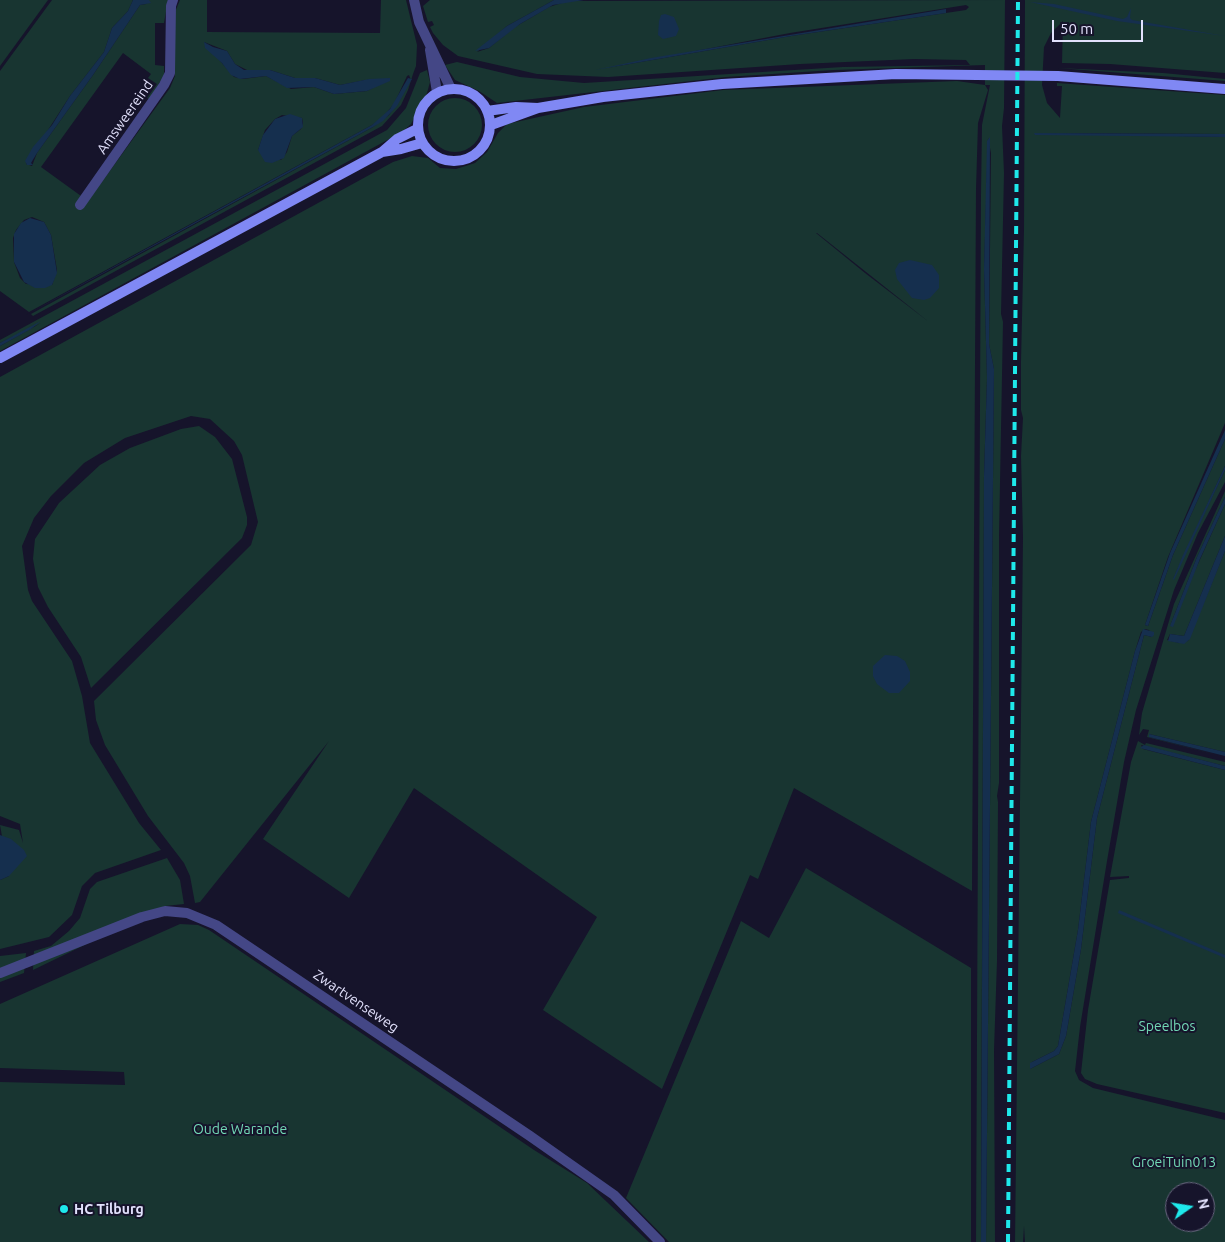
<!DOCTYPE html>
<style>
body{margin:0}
#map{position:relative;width:1225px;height:1242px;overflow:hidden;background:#16142b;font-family:Ubuntu,sans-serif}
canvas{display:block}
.north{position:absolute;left:1165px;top:1182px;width:50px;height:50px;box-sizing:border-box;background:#16142b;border:1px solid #68667f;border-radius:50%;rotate:77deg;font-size:14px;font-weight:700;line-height:20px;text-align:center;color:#e2e1fc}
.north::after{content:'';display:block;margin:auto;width:18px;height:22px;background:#1ee8eb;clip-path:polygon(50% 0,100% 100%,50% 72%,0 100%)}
.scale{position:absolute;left:1052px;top:20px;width:91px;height:22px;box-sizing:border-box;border:2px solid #e2e1fc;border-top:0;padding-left:6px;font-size:15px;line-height:18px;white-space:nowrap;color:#e2e1fc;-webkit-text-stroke:4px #16142b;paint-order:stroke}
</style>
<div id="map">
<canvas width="1225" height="1242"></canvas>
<div class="north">N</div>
<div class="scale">50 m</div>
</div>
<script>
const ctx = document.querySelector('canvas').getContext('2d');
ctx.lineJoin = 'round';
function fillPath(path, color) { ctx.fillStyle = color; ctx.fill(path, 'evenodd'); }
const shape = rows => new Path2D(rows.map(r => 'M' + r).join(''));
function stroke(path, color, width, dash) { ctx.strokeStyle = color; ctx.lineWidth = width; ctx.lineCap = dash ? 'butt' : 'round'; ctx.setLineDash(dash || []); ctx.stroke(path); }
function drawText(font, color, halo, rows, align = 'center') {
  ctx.font = font + ' Ubuntu,sans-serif'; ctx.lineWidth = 4; ctx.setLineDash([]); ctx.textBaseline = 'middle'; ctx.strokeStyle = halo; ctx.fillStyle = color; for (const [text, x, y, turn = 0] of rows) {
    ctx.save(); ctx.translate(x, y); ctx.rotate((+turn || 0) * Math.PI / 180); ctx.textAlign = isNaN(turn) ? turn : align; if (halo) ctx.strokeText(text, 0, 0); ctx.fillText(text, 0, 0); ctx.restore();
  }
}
fillPath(shape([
 [0,0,48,0,0,66],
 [52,0,133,0,128,11,112,28,104,52,70,96,26,164,32,166,37,153,93,75,140,5,146,4,149,0,168,0,164,23,155,23,155,65,164,66,164,76,149,99,147,98,157,84,148,78,151,74,123,53,41,167,88,201,170,88,175,76,175,12,180,0,207,0,207,32,380,33,381,0,406,0,417,45,416,66,413,74,408,90,401,105,382,126,33,316,31,314,373,127,389,115,411,80,409,75,407,76,394,104,382,118,372,125,29,312,0,291,0,71],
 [204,42,227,51,235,64,247,70,270,70,295,78,315,78,340,85,366,80,389,79,367,91,334,94,314,87,291,89,266,76,243,79,234,77],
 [282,115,302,118,303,123,301,129,292,136,287,152,281,160,258,150,265,130,275,119],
 [32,217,44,222,51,235,57,270,52,285,26,284,20,278,14,262,13,238,16,230,24,220],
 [430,0,554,0,507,26,477,52,489,48,515,27,549,7,568,1,1005,0,1004,108,1002,126,1004,173,1001,314,1003,322,999,536,999,783,997,796,998,802,997,961,994,1050,995,1242,986,1242,994,369,989,344,991,153,988,138,984,269,987,378,984,476,981,1197,981,1242,976,1242,981,194,982,125,990,85,985,85,985,65,834,70,726,77,497,103,479,91,455,80,445,65,457,62,520,77,584,83,843,67,970,65,966,60,914,59,800,64,608,77,537,74,458,56,443,45,433,33,430,27,434,25,432,21,428,22,423,6],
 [966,5,969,7,966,10,791,36,606,68,790,33],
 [1025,0,1225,0,1225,73,1110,64,1062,63,1063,21,1051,33,1044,47,1042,85,1047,103,1060,118,1062,86,1057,86,1057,83,1225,95,1225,134,1034,133,1225,137,1225,423,1168,557,1145,625,1148,626,1173,555,1225,439,1225,466,1173,579,1225,470,1225,482,1198,533,1174,590,1136,710,1124,762,1107,861,1080,1027,1075,1071,1079,1080,1093,1088,1225,1120,1225,1242,1025,1242,1024,1226,1023,1242,1015,1242,1023,537,1021,456,1023,418,1021,410,1021,361,1024,230],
 [1145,629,1149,630,1152,637,1144,635,1097,818,1081,949,1066,1036,1059,1054,1030,1069,1032,1062,1054,1051,1058,1046,1078,930,1091,822,1135,651,1141,632],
 [1175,1192,1205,1192,1205,1222,1175,1222],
 [1058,68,1163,73,1225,79,1225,81],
 [427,70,430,82,427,93,411,124,402,132,0,351,0,346,41,323,0,343,0,340,387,130,406,108,420,73],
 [957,81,985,85,988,90,978,123,976,189,972,891,794,788,758,879,750,875,662,1089,543,1010,597,917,414,788,349,898,263,839,329,741,200,902,195,903,190,876,184,863,148,816,105,745,96,720,94,701,251,545,258,522,242,455,234,441,210,419,191,416,125,438,84,463,51,496,34,518,22,546,28,590,32,601,72,661,82,696,90,743,139,823,161,850,95,873,82,886,72,915,49,937,0,949,0,880,9,876,0,825,19,830,23,843,20,824,0,816,0,377,393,162,412,156,428,158,440,168,456,169,475,163,487,152,498,133,507,124,584,107,723,90],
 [816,233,817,233,929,322,865,273],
 '428 125a27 27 0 1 1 54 0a27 27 0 1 1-54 0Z',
 [199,426,215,437,232,459,247,517,247,525,242,538,91,688,81,657,48,607,38,587,33,559,35,539,59,503,100,465,130,448,181,429],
 [1225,491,1225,497,1197,557,1170,626,1225,504,1225,536,1184,636,1170,634,1167,640,1179,643,1188,641,1225,551,1225,752,1149,734,1149,737,1225,757,1147,737,1149,730,1143,729,1139,735,1142,713,1174,604],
 [1138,741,1145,745,1146,743,1225,762,1225,766,1141,745,1143,749,1225,770,1225,1113,1097,1084,1085,1079,1081,1073,1088,1010,1110,880,1129,878,1129,876,1110,877,1131,762],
 [167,858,180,880,184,904,165,906,33,970,34,951,51,946,69,931,80,918,90,889,97,882],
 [806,868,971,968,971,1242,669,1242,626,1198,741,921,769,938],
 [180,924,198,925,209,930,534,1150,587,1183,649,1242,0,1242,0,1082,125,1085,124,1072,0,1068,0,1004],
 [26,953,24,973,0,982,0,956]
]), '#183531');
fillPath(shape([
 [133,0,149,0,151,3,140,5,93,75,37,153,31,163,33,165,27,165,25,161,33,147,52,125,70,96,104,52,112,28,128,11],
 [554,0,584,0,553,5,520,24,489,48,475,51,507,26],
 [1030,2,1054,4,1123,19,1127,17,1131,8,1130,18,1132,20,1225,36,1117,21],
 [946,9,946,13,791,36,595,70,651,58],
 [665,14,674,17,679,29,676,36,663,39,658,35,659,21,661,15],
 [204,42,213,47,227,51,235,64,244,70,270,70,295,78,315,78,340,85,369,79,390,78,390,81,367,91,334,94,314,87,287,88,266,76,240,79,231,75,222,63,205,48],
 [408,78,412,79,397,106,383,121,373,127,24,316,372,125,390,109],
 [290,114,302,118,303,127,292,136,284,158,272,163,265,162,258,150,263,135,275,119],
 [1034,133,1225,134,1225,137,1035,135],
 [990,137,989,344,994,369,986,1242,981,1242,984,476,987,378,984,269,987,141],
 [30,218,44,222,51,235,57,273,52,285,45,288,35,288,24,282,14,262,14,234,21,223],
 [910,260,932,265,939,275,939,288,930,298,924,300,912,298,897,279,895,270,899,263],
 [41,321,31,329,0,346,0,343],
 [1225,430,1225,439,1173,555,1148,626,1145,625,1170,553],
 [1225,466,1225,470,1174,580,1173,579,1183,555],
 [1225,497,1225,504,1200,559,1173,627,1170,626,1197,557],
 [1225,536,1225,551,1190,639,1184,644,1168,641,1170,634,1184,636],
 [1143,629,1154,632,1154,635,1152,637,1144,635,1097,818,1081,949,1066,1036,1059,1054,1030,1069,1030,1063,1054,1051,1058,1046,1078,930,1091,822,1135,651],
 [885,655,897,656,905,661,910,672,910,681,899,693,889,693,877,684,873,676,873,666],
 [1149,734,1225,752,1225,756,1149,737],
 [1144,745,1225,766,1225,770,1140,748],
 [0,835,11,839,24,850,27,856,9,876,0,880],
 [1119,910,1225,955,1225,958,1118,913]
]), '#152f4e');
stroke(shape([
 [414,0,419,22,451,89],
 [430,50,437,92],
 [80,205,164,85,170,73,171,6,173,0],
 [0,973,142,917,165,911,187,913,216,925,530,1136,614,1195,660,1242]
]), '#444786', 10);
stroke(shape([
 '418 125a36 36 0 1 1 72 0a36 36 0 1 1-72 0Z',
 [487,111,516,107,538,108,603,97,722,84,896,74,1058,76,1225,89],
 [491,125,538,108],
 [382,152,401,149,422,143],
 [0,358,382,152,397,139,417,129]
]), '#8088f4', 10);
stroke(shape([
 [1008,1242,1018,0]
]), '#1ee8eb', 4, [8, 6]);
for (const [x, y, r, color] of [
 [64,1209,5,"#1ee8eb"]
]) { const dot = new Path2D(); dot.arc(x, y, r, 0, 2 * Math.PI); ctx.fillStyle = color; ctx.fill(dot); stroke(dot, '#16142b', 2); }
drawText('14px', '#e2e1fc', '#16142b', [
 ["Amsweereind",125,117,-55],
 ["Zwartvenseweg",356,1001,34]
]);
drawText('14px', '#72d8b5', '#16142b', [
 ["Speelbos",1167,1026],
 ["Oude Warande",240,1129],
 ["GroeiTuin013",1174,1162]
]);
drawText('bold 14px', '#e2e1fc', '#16142b', [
 ["HC Tilburg",74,1209]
], 'left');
</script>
